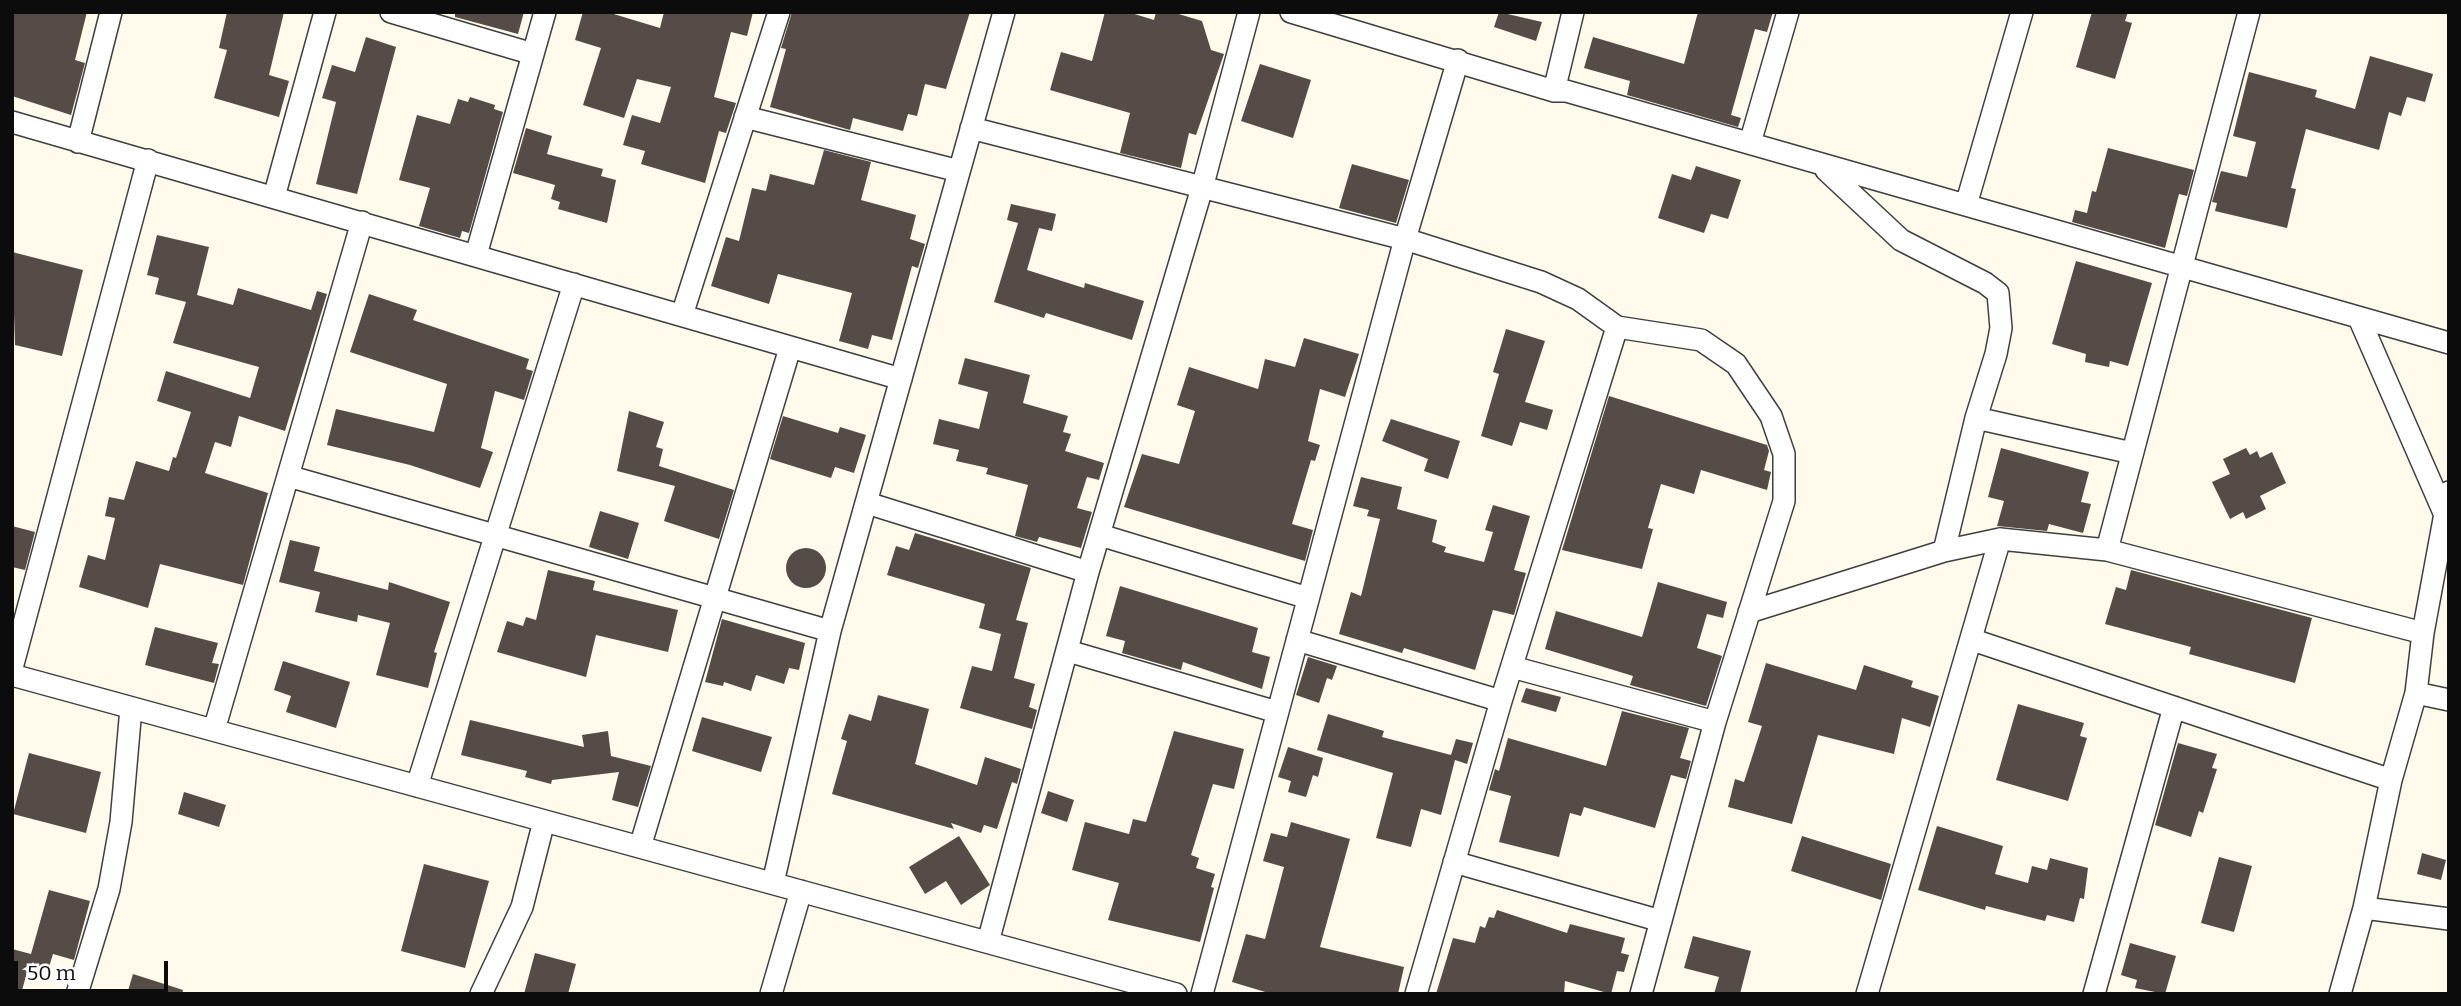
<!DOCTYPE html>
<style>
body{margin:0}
#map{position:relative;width:2461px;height:1006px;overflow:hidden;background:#fffaeb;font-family:Bitter,serif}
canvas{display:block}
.frame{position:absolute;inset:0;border:14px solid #0c0c0c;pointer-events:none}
.scale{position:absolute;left:14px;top:961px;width:154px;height:32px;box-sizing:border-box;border:4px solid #0c0c0c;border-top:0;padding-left:9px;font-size:21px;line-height:24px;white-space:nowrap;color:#0c0c0c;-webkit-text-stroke:5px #fff;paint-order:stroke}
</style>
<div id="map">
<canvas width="2461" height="1006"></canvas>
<div class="frame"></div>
<div class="scale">50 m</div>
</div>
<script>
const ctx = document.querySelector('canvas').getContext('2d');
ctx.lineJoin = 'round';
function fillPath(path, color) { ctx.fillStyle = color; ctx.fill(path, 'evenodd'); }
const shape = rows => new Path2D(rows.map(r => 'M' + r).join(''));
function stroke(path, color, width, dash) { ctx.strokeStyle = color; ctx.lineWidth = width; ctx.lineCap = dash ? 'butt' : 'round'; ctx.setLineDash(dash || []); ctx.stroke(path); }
fillPath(shape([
 [12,12,87,12,75,60,85,63,71,115,12,96],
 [227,12,284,12,269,75,289,81,279,117,214,98,227,50,219,48],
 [455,12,524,12,518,34,455,17],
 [583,12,607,12,660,28,664,12,753,12,747,36,731,32,714,97,736,103,726,133,719,131,705,183,641,164,645,151,623,145,632,115,660,123,671,87,637,79,624,118,583,105,601,48,575,40],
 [792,12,970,12,946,89,925,84,917,116,908,114,903,131,853,118,850,130,770,107,786,49,781,48],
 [1105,12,1128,12,1154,20,1156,12,1172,12,1202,21,1211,50,1224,54,1196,135,1189,133,1181,168,1120,153,1130,113,1050,90,1061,52,1092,61],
 [1499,12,1542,22,1536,41,1494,27],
 [1698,12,1773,12,1767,32,1755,29,1731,115,1741,118,1738,127,1627,95,1630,81,1584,68,1593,37,1684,64],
 [2092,12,2128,12,2125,21,2132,23,2115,79,2076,67],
 [366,37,396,47,357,194,316,184,336,102,322,98,332,65,355,72],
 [2370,56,2433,74,2425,102,2407,97,2401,116,2389,112,2379,150,2306,129,2291,188,2296,189,2287,228,2215,211,2217,203,2212,202,2221,171,2247,177,2256,142,2233,136,2249,72,2317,90,2315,97,2355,109],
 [1260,64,1311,80,1293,138,1241,121],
 [470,97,495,105,494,109,503,112,469,233,462,231,460,238,419,226,430,188,399,180,417,115,450,124,458,99,468,102],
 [526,128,552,136,547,154,603,169,601,176,616,180,607,223,558,209,560,202,551,199,555,185,513,173],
 [2108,148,2194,170,2187,196,2179,194,2165,248,2072,222,2075,210,2087,213,2092,191,2096,192],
 [824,150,871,162,861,200,916,215,910,239,925,244,918,268,912,266,892,340,872,335,868,349,839,341,852,293,778,274,769,304,711,286,726,237,739,241,752,188,766,191,770,174,814,185],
 [1352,164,1409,180,1396,223,1339,208],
 [1696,166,1741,180,1728,219,1711,214,1704,233,1658,218,1672,174,1691,180],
 [1011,204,1056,214,1052,231,1039,228,1027,270,1084,288,1085,283,1144,301,1132,340,1046,313,1044,318,994,302,1018,223,1007,220],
 [157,235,209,247,197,295,233,305,238,288,311,310,317,291,327,294,285,431,239,416,231,447,215,442,205,473,268,493,243,585,160,564,148,608,79,587,88,555,105,560,115,518,105,516,109,497,124,500,136,461,169,471,173,457,176,458,191,412,157,401,166,371,250,398,259,367,173,343,186,302,155,294,159,278,147,275],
 [12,252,83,270,62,356,15,345],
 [2076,261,2152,283,2128,366,2110,361,2109,367,2085,362,2086,354,2052,344],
 [369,294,417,310,413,320,529,359,526,369,533,371,524,400,495,391,481,448,493,452,480,488,410,465,327,445,336,409,434,432,447,384,350,352],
 [1506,329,1545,341,1525,402,1553,410,1547,430,1520,422,1512,446,1481,436,1499,374,1493,372],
 [1304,338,1359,354,1345,397,1320,389,1308,441,1320,445,1315,461,1311,460,1292,524,1313,530,1305,561,1124,507,1142,454,1179,464,1195,411,1177,405,1189,367,1258,389,1265,359,1295,367],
 [965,358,1030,375,1023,403,1068,416,1063,432,1071,434,1065,451,1104,463,1099,480,1087,477,1077,508,1092,512,1081,548,1039,537,1037,542,1015,536,1028,485,986,474,988,468,956,461,959,450,933,444,939,419,979,429,988,392,958,384],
 [1609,396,1767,445,1769,451,1764,470,1771,472,1767,490,1701,470,1694,494,1661,484,1648,528,1653,529,1642,569,1562,550],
 [629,411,664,422,656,447,663,449,659,466,734,490,719,539,664,521,675,486,617,471],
 [783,416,838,433,840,427,866,435,854,473,835,467,831,478,770,459],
 [1391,419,1460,441,1448,479,1424,471,1428,459,1382,441],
 [2001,448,2089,472,2081,502,2091,504,2083,533,2049,524,2047,531,1997,526,2004,501,1988,497],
 [2246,448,2250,455,2257,451,2260,458,2272,452,2286,483,2260,496,2266,509,2246,519,2243,512,2230,519,2212,482,2230,474,2223,459],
 [1361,477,1402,487,1397,509,1437,520,1432,542,1446,547,1444,552,1484,562,1493,532,1485,530,1493,505,1530,516,1514,570,1526,573,1514,615,1493,610,1475,670,1404,648,1402,653,1339,634,1351,592,1361,596,1380,519,1367,516,1369,510,1353,506],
 [600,511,639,523,628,559,589,547],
 [12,526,35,532,25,570,12,567],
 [915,533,1031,568,1016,620,1028,623,1014,678,1035,684,1029,707,1037,710,1032,729,960,708,972,666,992,671,1001,634,979,628,985,604,887,575,896,546,909,550],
 [290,540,320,547,314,571,388,590,389,582,450,602,434,652,437,653,428,688,376,675,390,623,358,615,357,622,315,612,320,592,279,582],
 '786 568a20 20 0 1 1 40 0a20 20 0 1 1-40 0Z',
 [548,570,595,581,593,590,678,610,668,652,596,635,586,677,497,652,507,621,523,626,526,617,536,620],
 [2131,570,2312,618,2295,683,2189,654,2191,647,2105,624,2116,587,2126,590],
 [1658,582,1727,602,1723,618,1707,614,1697,648,1722,656,1706,706,1630,685,1633,676,1545,649,1556,611,1642,637],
 [1120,586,1258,628,1252,652,1270,657,1262,689,1183,662,1181,670,1122,653,1125,641,1106,636],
 [722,619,805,643,799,670,789,668,784,684,756,675,751,691,724,682,723,686,705,682],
 [155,627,218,643,212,663,219,664,214,683,145,665],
 [1308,657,1337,666,1332,680,1327,678,1319,703,1296,695],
 [283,661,350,682,336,728,286,712,291,696,274,690],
 [1766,663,1856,690,1864,665,1913,681,1911,687,1939,696,1930,727,1902,718,1894,754,1818,735,1792,824,1728,807,1735,779,1744,782,1762,726,1748,722],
 [1526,688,1561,697,1556,712,1521,702],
 [878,695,929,709,915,764,977,785,985,757,1021,769,1017,784,1012,782,997,829,984,825,981,833,951,823,954,829,832,794,847,741,841,739,849,714,871,721],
 [2018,704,2084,723,2080,736,2087,738,2068,801,1996,780],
 [1622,711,1689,728,1680,758,1691,761,1686,779,1671,775,1655,828,1584,807,1581,816,1570,813,1559,857,1499,842,1511,796,1489,790,1495,769,1499,771,1508,738,1606,766],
 [1328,714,1384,731,1382,737,1451,755,1456,739,1473,743,1467,764,1455,760,1441,815,1421,809,1411,847,1376,838,1393,773,1317,750],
 [702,717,772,737,761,772,692,751],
 [470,720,584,747,582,735,608,731,611,756,651,766,638,807,612,800,619,772,552,780,551,784,525,777,527,771,461,755],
 [1174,731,1244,749,1234,789,1213,784,1191,855,1199,858,1196,868,1215,874,1211,887,1214,888,1200,942,1108,920,1119,883,1072,870,1085,822,1129,834,1133,819,1146,822],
 [2178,743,2217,754,2212,768,2217,769,2203,813,2199,811,2191,837,2155,825],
 [1288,747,1323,758,1318,777,1313,775,1306,797,1288,792,1291,781,1278,777],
 [29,753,101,772,86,833,13,814],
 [1048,791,1074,800,1067,822,1041,813],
 [184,792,226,805,219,827,178,814],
 [1291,822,1350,839,1320,947,1404,967,1398,994,1272,994,1232,982,1246,934,1265,939,1284,867,1263,861,1271,833,1287,837],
 [1937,826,2003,846,1995,874,2028,883,2032,866,2047,870,2050,858,2088,868,2084,899,2080,898,2074,922,2047,915,2045,921,1986,906,1985,910,1918,890],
 [959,836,990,885,961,905,946,881,925,894,909,867],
 [1802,836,1891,864,1881,900,1791,871],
 [2422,853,2446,860,2441,880,2417,874],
 [2219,857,2252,866,2234,932,2201,923],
 [424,864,489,881,465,968,401,951],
 [49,890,90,901,74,960,53,954,48,970,29,965,21,994,12,994,12,949,31,954],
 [1497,910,1567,933,1570,924,1625,938,1621,953,1629,955,1624,972,1617,971,1611,994,1565,981,1564,994,1436,994,1453,938,1475,943,1480,926,1485,928,1489,917,1494,918],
 [1693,936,1751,951,1740,994,1714,994,1719,977,1684,968],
 [2130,943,2176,956,2165,994,2135,988,2137,980,2121,975],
 [535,953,576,964,568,994,524,994],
 [133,974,183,990,182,994,127,994]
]), '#554c48');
const minor = shape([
 [391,12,533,54],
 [1291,12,1554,91,1566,91,2449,343],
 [1554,91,1573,12],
 [745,117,959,171],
 [12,122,901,379],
 [971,128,1405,239,1541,282,1578,299,1617,327,1701,340,1736,364,1771,416,1784,454,1784,501,1715,722,1641,994],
 [78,142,111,12],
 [1750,143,1788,12],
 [1826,170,1901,240,1985,283,1998,293,2001,328,1996,354,1976,418,1944,551],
 [274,197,325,12],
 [1966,205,2022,12],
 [476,255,545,12],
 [682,315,779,12],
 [2359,318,2445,515],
 [1976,418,2132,453],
 [288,476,830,631],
 [867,503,1088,572],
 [1100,535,1308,598],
 [2107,550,2249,12],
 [1749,612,1944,551,2000,539,2107,550,2423,633],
 [1297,640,1501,701],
 [1973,640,2391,780],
 [1068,651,1277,712],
 [1512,667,1715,722],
 [12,668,148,160],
 [12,675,1176,994],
 [2416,693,2449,700],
 [214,730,362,222],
 [417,786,574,284],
 [640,847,790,348],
 [1454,862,1661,921],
 [773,883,830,631,1004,12],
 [2364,908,2449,919],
 [988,942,1088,572,1202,188,1249,12],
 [77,994,109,889,121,822,131,708],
 [481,994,522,907,544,821],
 [771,994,801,891],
 [1202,994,1405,239,1458,60],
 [1416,994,1501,701,1617,327],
 [1867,994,2000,539],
 [2094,994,2174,707],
 [2340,994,2364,908,2391,780,2416,693,2423,633,2449,492]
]);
stroke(minor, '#3f3f3f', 24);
stroke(minor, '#fff', 21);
</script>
